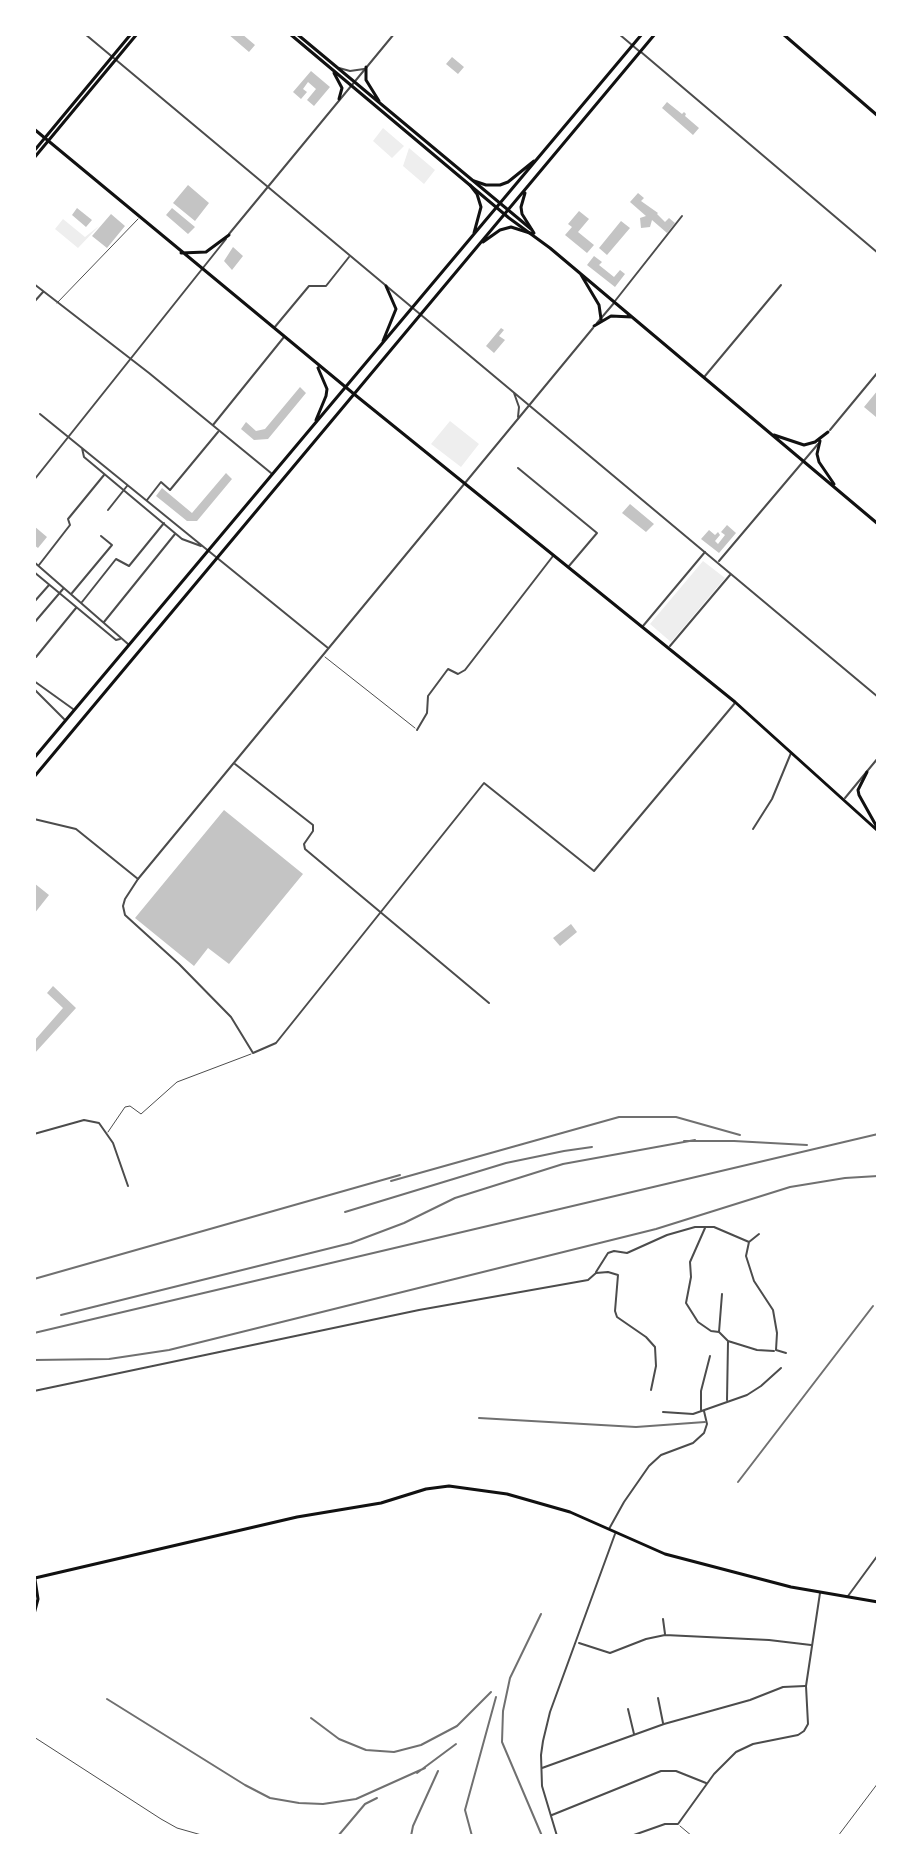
<!DOCTYPE html>
<style>
body{margin:0}
#map{position:relative;width:912px;height:1870px;overflow:hidden;background:#fff;font-family:"PT Sans Narrow",sans-serif}
canvas{display:block}
.frame{position:absolute;inset:0;border:36px solid #fff;pointer-events:none}
</style>
<div id="map">
<canvas width="912" height="1870"></canvas>
<div class="frame"></div>
</div>
<script>
const ctx = document.querySelector('canvas').getContext('2d');
ctx.lineJoin = 'round';
function fillPath(path, color) { ctx.fillStyle = color; ctx.fill(path, 'evenodd'); }
const shape = rows => new Path2D(rows.map(r => 'M' + r).join(''));
function stroke(path, color, width, dash) { ctx.strokeStyle = color; ctx.lineWidth = width; ctx.lineCap = dash ? 'butt' : 'round'; ctx.setLineDash(dash || []); ctx.stroke(path); }
fillPath(shape([
 [383,128,404,146,392,158,373,141],
 [409,148,435,170,424,184,403,166],
 [63,219,85,237,99,226,78,248,55,229],
 [450,421,479,444,461,467,431,444],
 [703,561,725,578,671,642,650,624]
]), '#eee');
fillPath(shape([
 [228,34,242,34,255,45,249,52],
 [452,57,464,67,458,74,446,64],
 [311,71,330,87,314,106,307,100,316,89,308,82,303,89,307,92,301,99,293,92],
 [667,102,682,114,684,112,686,114,685,116,699,128,693,135,662,108],
 [188,185,209,203,195,221,173,203],
 [638,193,644,198,641,201,658,213,657,214,665,222,669,218,675,223,667,233,652,220,650,227,641,228,640,218,646,216,630,202],
 [77,208,92,220,86,227,72,215],
 [172,208,195,227,188,234,166,215],
 [579,211,589,219,578,232,594,245,587,253,565,235,572,227,568,224],
 [111,214,125,226,107,248,92,236],
 [621,221,630,228,607,255,599,248],
 [233,247,243,256,232,270,224,261],
 [594,256,602,262,599,265,614,277,620,270,625,274,615,287,587,265],
 [501,328,504,330,499,336,505,340,494,353,486,346],
 [300,387,306,393,268,439,254,440,241,429,246,422,256,431,265,429],
 [878,390,876,411,878,415,876,417,864,407],
 [226,473,232,479,197,521,187,521,156,496,162,488,192,513],
 [630,504,654,524,646,532,622,513],
 [727,525,736,533,719,553,701,539,709,530,715,535,718,532,720,535,715,541,718,544,725,535,721,532],
 [34,526,47,537,38,548,34,545],
 [224,810,303,874,229,964,208,948,194,966,135,918],
 [34,883,49,895,34,914],
 [571,924,577,932,560,946,553,938],
 [53,986,76,1008,34,1054,34,1041,63,1008,47,993]
]), '#c4c4c4');
stroke(shape([
 [57,303,138,219],
 [325,657,415,728],
 [108,1132,125,1107,130,1106,141,1114,177,1082,251,1054],
 [34,1737,161,1819,177,1828,205,1836],
 [680,1826,692,1836],
 [838,1836,878,1783]
]), '#4c4c4c', 1);
stroke(shape([
 [641,52,878,253],
 [34,284,149,373,271,473],
 [615,301,682,216],
 [34,302,43,292],
 [274,328,309,286,326,286,349,257],
 [705,376,781,285],
 [40,414,328,648],
 [213,425,284,337],
 [82,448,84,457,182,539,201,546],
 [518,468,597,533,569,566],
 [147,500,161,482,170,490,218,432],
 [108,510,127,486],
 [34,562,128,644],
 [39,565,70,525,68,519,104,475],
 [34,572,116,640,120,639],
 [72,593,112,545,101,536],
 [34,602,49,585],
 [82,602,116,559,129,566,164,523],
 [104,622,175,534],
 [34,623,63,589],
 [643,626,705,552],
 [670,646,730,575],
 [36,657,76,608],
 [417,730,427,713,428,696,448,669,458,674,465,670,553,556],
 [235,764,313,825,313,831,304,844,305,849,489,1003],
 [753,829,772,799,791,753],
 [138,879,125,899,123,906,125,915,179,964,231,1017,253,1053,276,1043,484,783,594,871,735,703],
 [34,962,35,962],
 [34,1134,84,1120,99,1123,113,1143,128,1186],
 [705,1228,690,1262,691,1277,686,1303,698,1322,711,1331,719,1332],
 [759,1234,749,1242,746,1256,754,1281,773,1310,777,1333,776,1350,786,1353],
 [596,1272,608,1253,614,1251,627,1253,667,1235,695,1227,714,1227,749,1242],
 [722,1294,719,1332,728,1341,757,1350,774,1351],
 [34,1391,419,1310,588,1280,596,1273,608,1272,618,1275,615,1311,617,1317,646,1337,655,1347,656,1366,651,1390],
 [727,1400,728,1342],
 [701,1410,701,1391,710,1356],
 [663,1412,693,1414,747,1395,761,1386,781,1368],
 [609,1529,624,1502,649,1466,661,1455,693,1443,704,1433,707,1424,704,1411],
 [848,1596,878,1555],
 [663,1619,665,1634],
 [579,1643,610,1653,646,1639,665,1635,769,1640,811,1645],
 [658,1698,663,1723],
 [628,1709,634,1734],
 [542,1768,664,1724,750,1700,783,1687,805,1686],
 [552,1815,661,1771,676,1771,706,1783],
 [557,1836,542,1786,541,1755,543,1741,550,1712,615,1534],
 [631,1836,665,1824,678,1824,714,1774,736,1752,753,1744,798,1735,804,1731,808,1724,806,1686,820,1593]
]), '#4c4c4c', 2);
stroke(shape([
 [85,34,878,697],
 [619,34,639,51],
 [339,68,350,71,364,69],
 [229,234,394,34],
 [597,323,614,303],
 [514,393,519,407,518,417],
 [830,430,878,372],
 [34,480,226,239],
 [719,561,818,444],
 [34,681,73,709],
 [34,689,64,719],
 [845,798,878,758],
 [34,819,76,829,138,879,593,328]
]), '#4c4c4c', 2);
stroke(shape([
 [290,34,509,218,550,248,878,524],
 [297,34,531,229],
 [783,34,878,116],
 [366,67,366,80,379,101],
 [334,73,342,88,339,99],
 [34,151,131,34],
 [34,158,137,34],
 [580,273,599,305,601,319],
 [594,326,611,316,632,317],
 [354,394,735,702,878,831],
 [774,435,804,445,815,442,828,432],
 [820,441,817,454,819,462,834,484],
 [867,772,858,790,859,795,878,829],
 [34,1573,38,1599,34,1614],
 [35,1578,297,1517,381,1503,426,1489,449,1486,507,1494,570,1512,665,1554,791,1587,878,1602]
]), '#111', 3);
stroke(shape([
 [34,129,354,394],
 [474,181,486,185,500,185,508,182,534,161],
 [470,185,477,194,481,207,474,233],
 [525,193,521,207,522,214,534,233],
 [483,242,500,230,511,227,533,234],
 [181,253,206,252,229,235],
 [383,341,396,309,386,286],
 [316,420,326,396,327,389,318,368],
 [34,758,642,34],
 [34,777,655,34]
]), '#111', 3);
stroke(shape([
 [684,1141,734,1141,807,1145],
 [391,1181,619,1117,676,1117,740,1135],
 [345,1212,506,1163,564,1151,592,1147],
 [34,1279,400,1175],
 [61,1315,351,1243,404,1223,455,1198,563,1164,695,1140],
 [34,1333,878,1134],
 [34,1360,109,1359,169,1350,656,1229,790,1187,845,1178,878,1176],
 [479,1418,636,1427,705,1422],
 [738,1482,873,1306],
 [541,1614,510,1678,503,1711,502,1742,542,1836],
 [107,1699,245,1785,270,1798,299,1803,323,1804,356,1799,425,1768],
 [311,1718,339,1739,366,1750,394,1752,421,1745,457,1726,491,1692],
 [417,1773,456,1744],
 [338,1836,365,1804,377,1798],
 [411,1836,413,1826,438,1771],
 [472,1836,465,1810,496,1697]
]), '#707070', 2);
</script>
